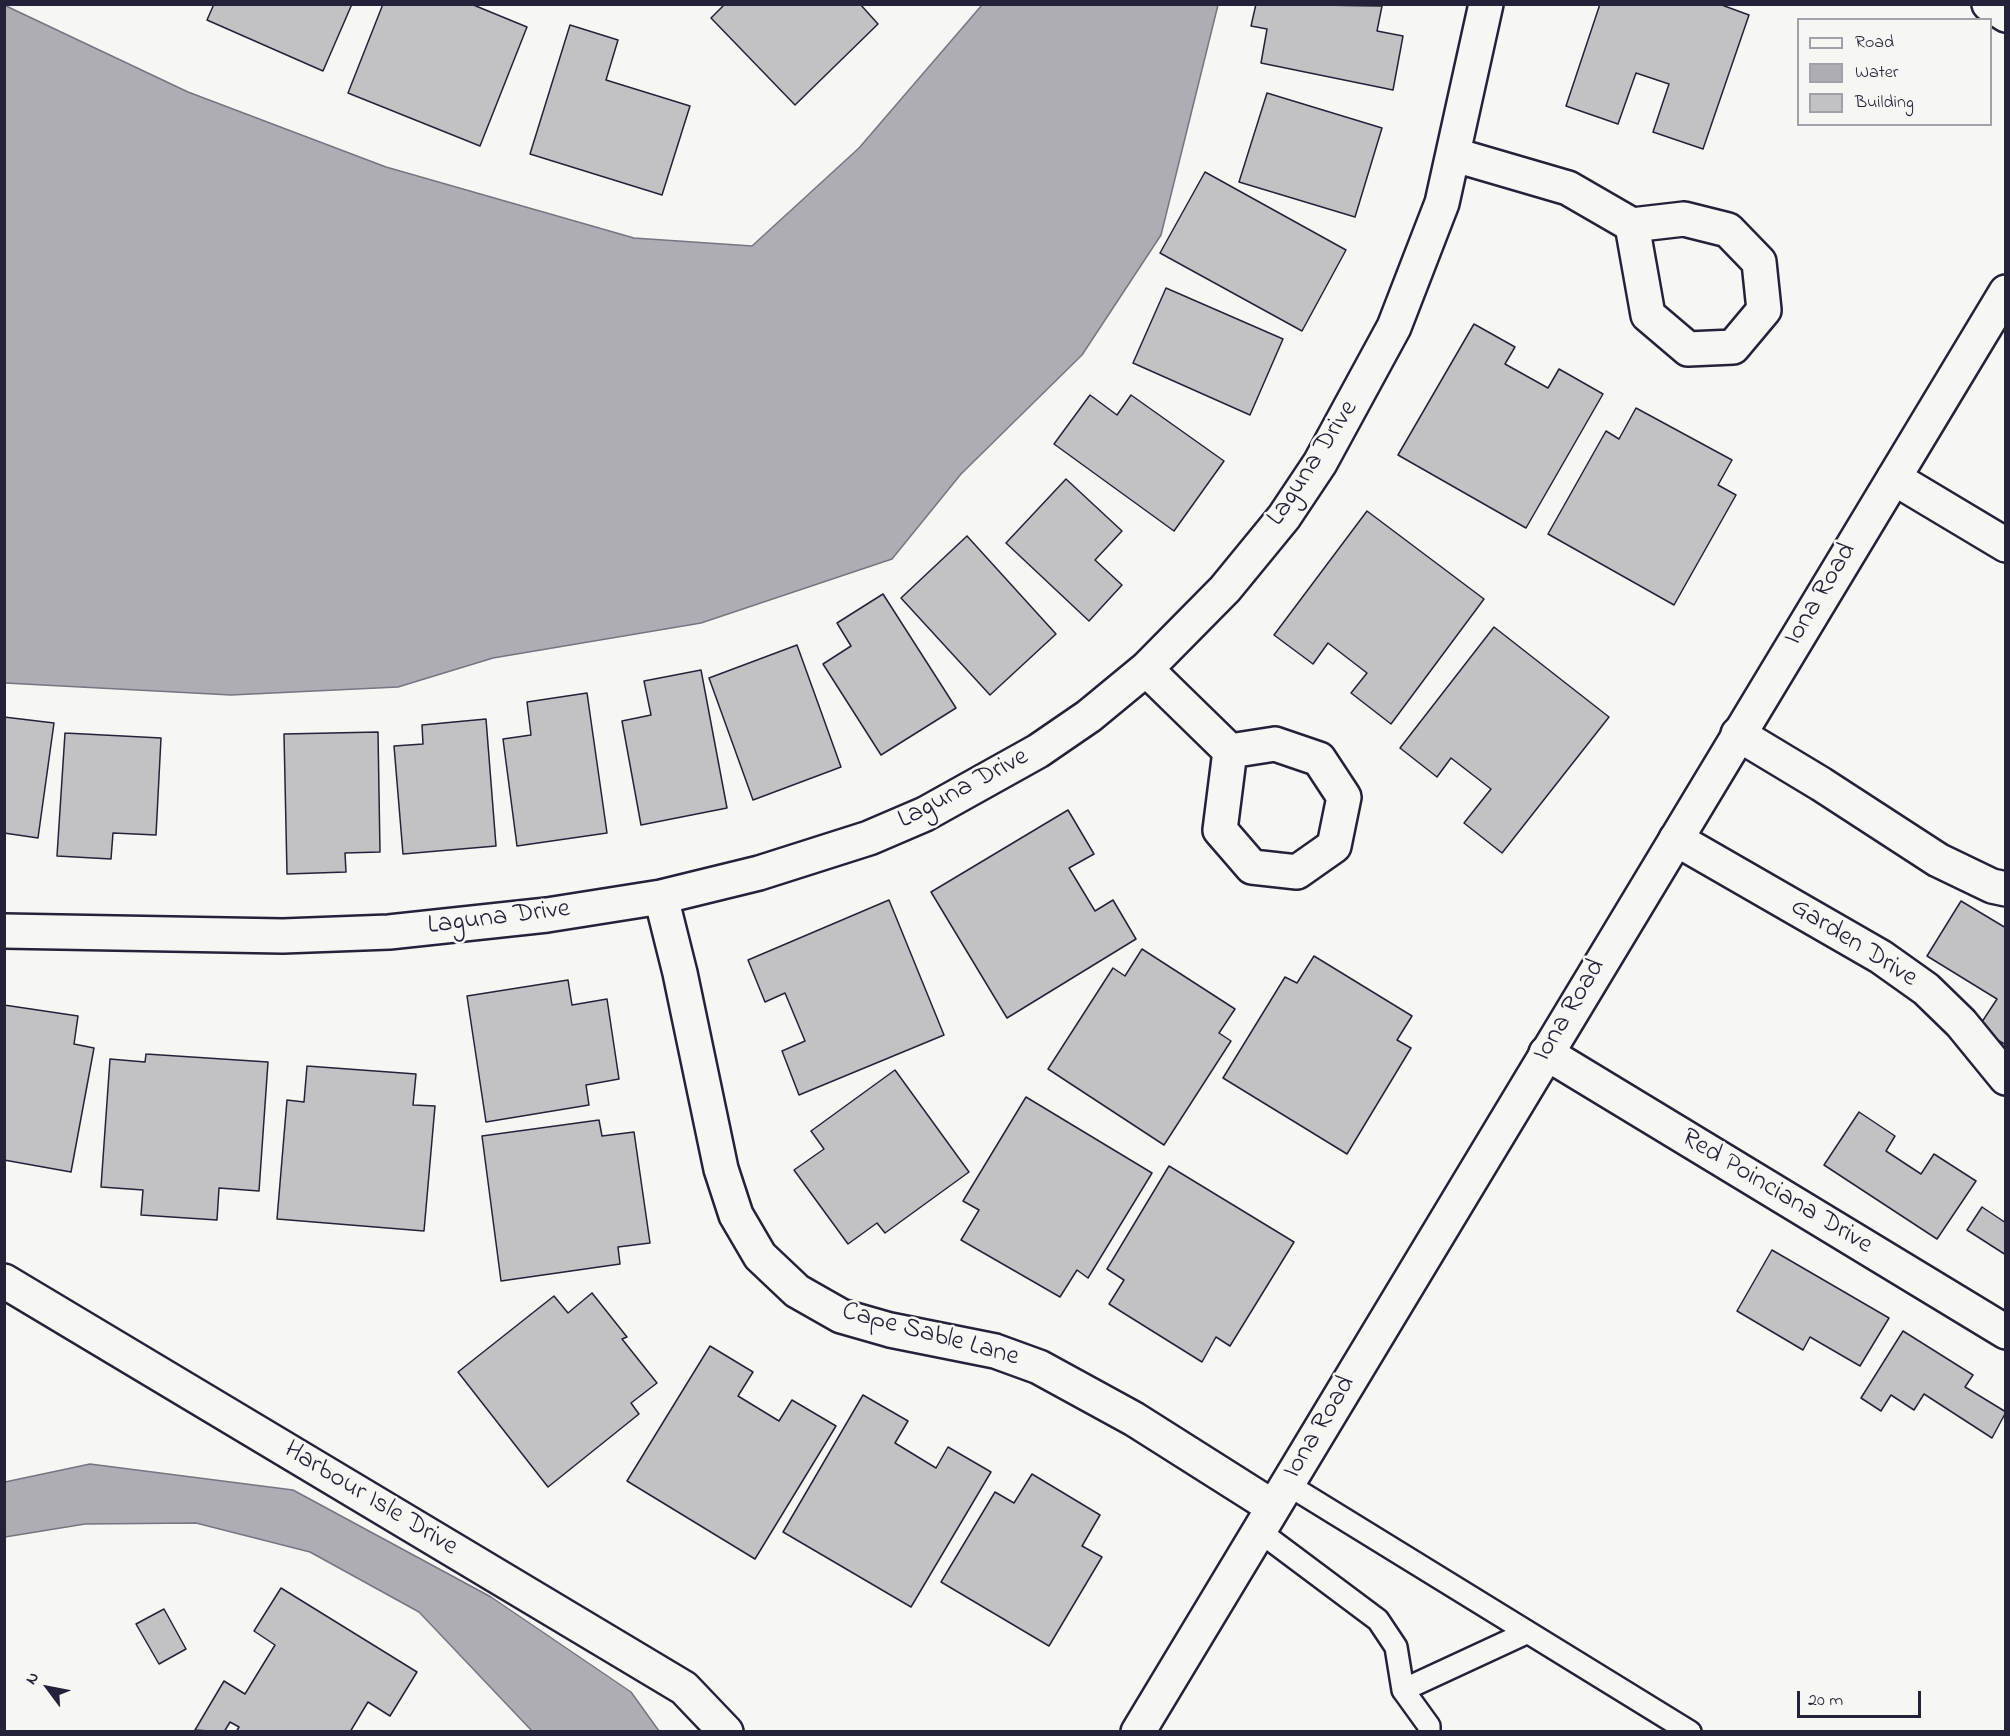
<!DOCTYPE html>
<style>
body{margin:0}
#map{position:relative;width:2010px;height:1736px;overflow:hidden;background:#f6f6f2;font-family:"Indie Flower",sans-serif}
canvas{display:block}
.frame{position:absolute;inset:0;border:6px solid #22223b;pointer-events:none}
.legend{position:absolute;left:1797px;top:18px;width:195px;height:108px;box-sizing:border-box;background:#f6f6f2;border:2px solid #a1a1a9;margin:0;padding:8px 10px;list-style:none;font-size:18px;color:#22223b}
.legend li{display:flex;align-items:center;gap:12px;height:30px}
.legend b{width:30px;border:2px solid #a1a1a9}
.north{position:absolute;left:18px;top:1658px;width:60px;height:60px;-webkit-text-stroke:4px #f6f6f2;paint-order:stroke;rotate:302deg;font-size:16px;font-weight:700;line-height:24px;text-align:center;color:#22223b}
.north::after{content:'';display:block;margin:auto;width:21px;height:27px;background:#22223b;clip-path:polygon(50% 0,100% 100%,50% 72%,0 100%)}
.scale{position:absolute;left:1797px;top:1691px;width:124px;height:27px;box-sizing:border-box;border:3px solid #22223b;border-top:0;padding-left:8px;font-size:18px;line-height:21px;white-space:nowrap;color:#22223b;-webkit-text-stroke:4px #f6f6f2;paint-order:stroke}
</style>
<div id="map">
<canvas width="2010" height="1736"></canvas>
<div class="frame"></div>
<ul class="legend">
<li><b style="height:8px;background:#f6f6f2"></b>Road</li>
<li><b style="height:16px;background:#adadb3"></b>Water</li>
<li><b style="height:16px;background:#c2c2c4"></b>Building</li>
</ul>
<div class="north">N</div>
<div class="scale">20 m</div>
</div>
<script>
const ctx = document.querySelector('canvas').getContext('2d');
ctx.lineJoin = 'round';
function fillPath(path, color) { ctx.fillStyle = color; ctx.fill(path, 'evenodd'); }
const shape = rows => new Path2D(rows.map(r => 'M' + r).join(''));
function stroke(path, color, width, dash) { ctx.strokeStyle = color; ctx.lineWidth = width; ctx.lineCap = dash ? 'butt' : 'round'; ctx.setLineDash(dash || []); ctx.stroke(path); }
function drawText(font, color, halo, rows, align = 'center') {
  ctx.font = font + ' "Indie Flower",sans-serif'; ctx.lineWidth = 5; ctx.setLineDash([]); ctx.textBaseline = 'middle'; ctx.strokeStyle = halo; ctx.fillStyle = color; for (const [text, x, y, turn = 0] of rows) {
    ctx.save(); ctx.translate(x, y); ctx.rotate((+turn || 0) * Math.PI / 180); ctx.textAlign = isNaN(turn) ? turn : align; if (halo) ctx.strokeText(text, 0, 0); ctx.fillText(text, 0, 0); ctx.restore();
  }
}
const water = shape([
 [4,5,188,92,386,167,634,238,752,246,859,148,982,5,1218,5,1161,235,1082,355,961,474,892,559,701,623,493,658,398,687,231,695,5,683,4,5],
 [90,1464,293,1490,491,1597,631,1692,659,1731,532,1731,419,1612,310,1552,196,1523,85,1524,5,1537,5,1482,90,1464]
]);
fillPath(water, '#adadb3');
stroke(water, '#757583', 1.5);
const building = shape([
 [214,4,352,4,323,71,207,20,214,4],
 [383,4,471,4,527,27,480,146,348,93,383,4],
 [725,4,860,4,878,24,795,105,711,18,725,4],
 [1256,4,1382,6,1377,31,1403,36,1393,90,1261,63,1267,29,1251,26,1256,4],
 [1600,4,1719,4,1749,15,1703,149,1653,132,1669,84,1636,73,1618,124,1566,106,1600,4],
 [570,25,618,40,606,80,690,106,662,195,530,154,570,25],
 [1267,93,1382,128,1355,217,1239,182,1267,93],
 [1205,172,1346,250,1302,331,1160,253,1205,172],
 [1166,288,1283,339,1250,415,1133,363,1166,288],
 [1474,324,1515,347,1505,364,1548,388,1559,369,1603,394,1526,528,1398,455,1474,324],
 [1090,395,1117,415,1131,395,1224,461,1174,531,1054,444,1090,395],
 [1636,408,1732,460,1718,485,1736,495,1674,605,1548,534,1606,431,1619,439,1636,408],
 [1066,479,1122,531,1095,560,1122,585,1089,621,1006,543,1066,479],
 [1367,511,1484,599,1391,724,1351,693,1367,673,1328,643,1313,664,1274,635,1367,511],
 [967,536,1056,634,990,695,901,598,967,536],
 [883,594,956,708,881,755,823,664,851,646,837,623,883,594],
 [1494,627,1609,717,1502,853,1464,823,1491,789,1451,758,1437,777,1400,748,1494,627],
 [797,645,841,767,753,800,709,678,797,645],
 [701,670,727,808,641,825,622,721,651,715,644,681,701,670],
 [587,693,607,833,517,846,503,739,531,735,527,702,587,693],
 [4,717,54,723,38,838,4,833,4,717],
 [486,719,496,846,403,854,394,746,423,744,422,725,486,719],
 [378,732,380,852,345,853,346,872,287,874,284,734,378,732],
 [65,733,161,738,156,835,113,833,111,859,57,856,65,733],
 [1068,810,1094,854,1069,868,1095,911,1113,900,1136,939,1007,1018,931,892,1068,810],
 [889,900,944,1035,799,1095,782,1051,805,1041,785,993,765,1002,748,960,889,900],
 [1961,901,2006,928,2006,1045,1978,1028,1997,999,1927,956,1961,901],
 [1142,949,1235,1009,1219,1033,1231,1041,1164,1145,1048,1069,1113,968,1125,976,1142,949],
 [1314,956,1412,1016,1397,1040,1411,1048,1347,1154,1223,1078,1285,977,1297,983,1314,956],
 [568,980,572,1005,607,999,619,1079,586,1085,589,1105,486,1122,467,996,568,980],
 [4,1005,78,1016,74,1044,94,1048,71,1172,4,1160,4,1005],
 [146,1054,268,1062,259,1191,219,1188,217,1220,141,1215,143,1190,101,1187,110,1059,145,1062,146,1054],
 [307,1066,416,1074,413,1105,435,1106,424,1231,277,1219,287,1100,304,1102,307,1066],
 [895,1070,969,1172,885,1233,877,1223,848,1244,794,1170,824,1149,811,1131,895,1070],
 [1026,1097,1152,1173,1088,1278,1077,1270,1060,1297,961,1240,979,1210,963,1201,1026,1097],
 [1859,1112,1895,1136,1886,1151,1921,1174,1934,1154,1976,1181,1937,1239,1824,1165,1859,1112],
 [599,1120,602,1136,634,1132,650,1243,618,1247,620,1264,501,1281,482,1136,599,1120],
 [1169,1166,1294,1242,1230,1346,1216,1337,1202,1362,1109,1304,1124,1280,1107,1269,1169,1166],
 [1982,1207,2006,1223,2006,1255,1967,1230,1982,1207],
 [1772,1250,1889,1318,1860,1366,1810,1337,1803,1350,1737,1311,1772,1250],
 [592,1293,627,1337,622,1339,657,1383,631,1403,639,1414,548,1487,458,1372,554,1296,568,1313,592,1293],
 [1903,1331,1973,1375,1965,1387,2006,1412,1992,1438,1924,1394,1914,1410,1891,1395,1881,1411,1861,1398,1903,1331],
 [710,1346,753,1372,738,1396,779,1421,792,1400,836,1426,755,1559,627,1481,710,1346],
 [863,1395,908,1421,895,1443,936,1468,948,1447,991,1472,911,1607,783,1532,863,1395],
 [1032,1474,1100,1515,1082,1546,1102,1557,1049,1646,941,1582,995,1492,1014,1503,1032,1474],
 [281,1588,417,1672,390,1716,368,1702,350,1732,236,1732,239,1727,230,1722,224,1732,195,1730,224,1681,245,1694,275,1645,254,1631,281,1588],
 [164,1609,186,1649,159,1664,136,1624,164,1609]
]);
fillPath(building, '#c2c2c4');
stroke(building, '#22223b', 1.5);
const service = shape([
 [1287,1484,1690,1732],
 [1259,1531,1378,1620,1396,1647,1403,1690,1429,1726,1429,1732],
 [1403,1690,1526,1633]
]);
const minor = shape([
 [1989,4,2006,15],
 [1455,155,1568,188,1632,225],
 [1684,219,1728,230,1759,262,1764,310,1733,347,1688,349,1648,315,1632,225,1684,219],
 [1894,478,2006,545],
 [1146,669,1230,751],
 [1738,734,1821,784,1938,860,1992,886,2006,889],
 [1275,744,1319,759,1344,797,1334,846,1297,872,1252,867,1220,830,1230,751,1275,744],
 [1676,839,1881,957,1926,989,1961,1023,2006,1078],
 [661,897,680,973,721,1169,736,1215,760,1256,797,1291,841,1316,890,1330,995,1351,1039,1367,1134,1419,1273,1507],
 [4,931,283,936,389,932,547,915,661,897,759,873,869,838,925,814,1038,751,1089,716,1146,669,1225,589,1284,517,1320,463,1394,327,1442,203,1486,4],
 [1546,1053,2006,1332],
 [4,1281,684,1688,726,1732]
]);
const tertiary = shape([
 [1138,1732,2006,292]
]);
stroke(service, '#22223b', 26);
stroke(minor, '#22223b', 38);
stroke(tertiary, '#22223b', 38);
stroke(service, '#f6f6f2', 21);
stroke(minor, '#f6f6f2', 33);
stroke(tertiary, '#f6f6f2', 33);
drawText('27px', '#22223b', '#f6f6f2', [
 ["Laguna Drive",1314,464,-57],
 ["Iona Road",1822,595,-59],
 ["Laguna Drive",964,790,-28],
 ["Laguna Drive",499,919,-7],
 ["Garden Drive",1853,944,32],
 ["Iona Road",1571,1011,-59],
 ["Red Poinciana Drive",1776,1193,31],
 ["Cape Sable Lane",930,1336,15],
 ["Iona Road",1321,1428,-59],
 ["Harbour Isle Drive",370,1500,31]
]);
</script>
